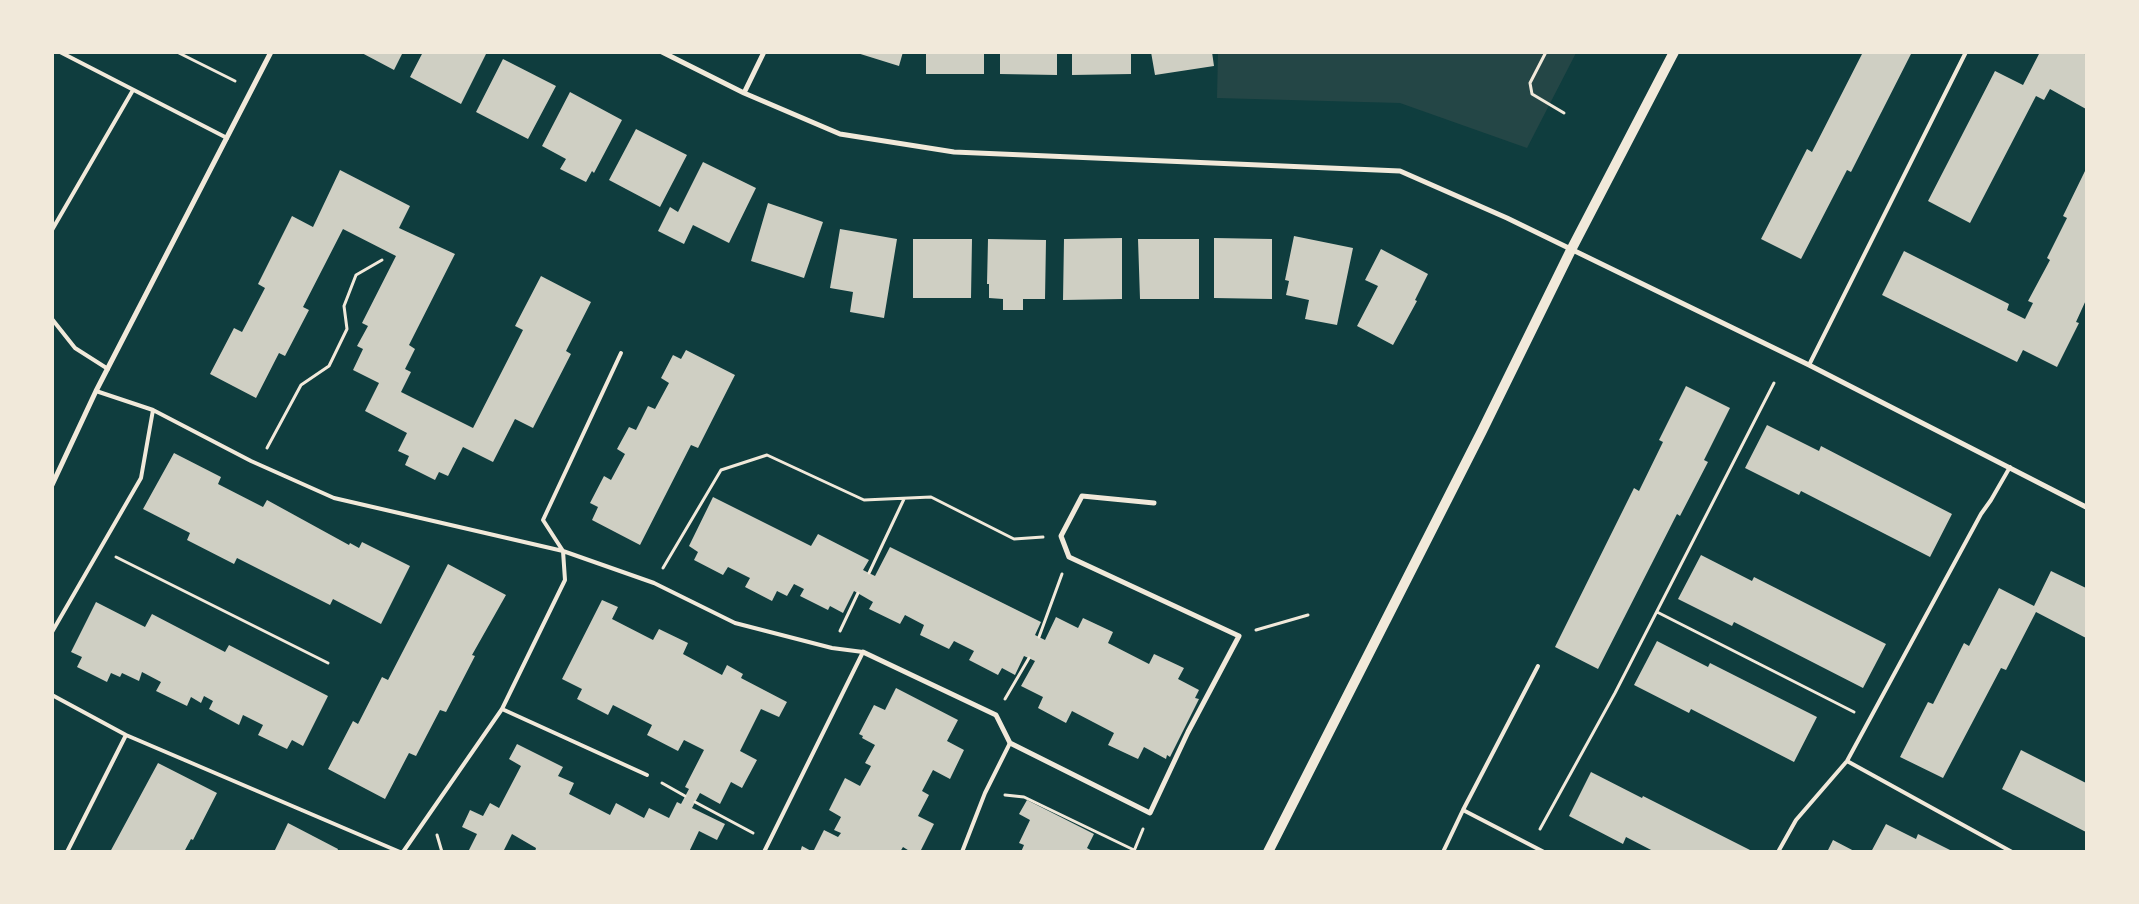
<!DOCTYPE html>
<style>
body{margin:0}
#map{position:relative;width:2139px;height:904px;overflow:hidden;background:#0f3d3e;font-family:"Crimson Pro",serif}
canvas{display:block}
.frame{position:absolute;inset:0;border:54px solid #f1e9da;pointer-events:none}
</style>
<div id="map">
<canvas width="2139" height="904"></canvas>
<div class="frame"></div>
</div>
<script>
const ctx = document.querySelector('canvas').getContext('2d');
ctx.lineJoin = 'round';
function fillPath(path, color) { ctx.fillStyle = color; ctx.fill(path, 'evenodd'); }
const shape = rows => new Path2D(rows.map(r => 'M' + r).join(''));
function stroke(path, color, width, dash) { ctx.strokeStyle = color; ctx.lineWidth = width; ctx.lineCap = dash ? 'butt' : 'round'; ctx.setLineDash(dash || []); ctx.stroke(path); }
fillPath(shape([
 [1218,53,1576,53,1527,148,1400,103,1217,98]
]), '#244646');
fillPath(shape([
 [360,52,403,52,394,70],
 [423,52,487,52,461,104,410,77],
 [854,52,903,52,899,66],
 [926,52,984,52,984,74,926,74],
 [1000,52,1057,52,1057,75,1000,74],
 [1072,52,1131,52,1131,74,1072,75],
 [1151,52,1212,52,1214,66,1155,75],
 [1863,52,1912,52,1851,172,1847,170,1801,259,1761,239,1807,149,1812,152],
 [2040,52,2082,52,2086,55,2086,109,2050,89,2044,100,2036,96,1970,223,1928,201,1995,71,2023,85],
 [503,59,556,86,528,139,476,112],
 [570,92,622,120,594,173,592,171,586,182,560,169,566,159,542,146],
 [636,129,687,155,660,207,609,180],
 [703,162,756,188,729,243,693,225,684,244,658,231,670,207,678,212],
 [340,170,410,206,399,228,455,254,409,345,415,349,405,369,411,372,401,392,473,428,523,330,515,326,541,276,591,302,566,351,571,354,533,428,515,419,493,462,463,447,448,476,439,472,435,480,405,465,409,456,398,451,407,433,365,411,379,383,353,370,363,349,357,346,368,326,362,323,396,256,343,229,303,307,309,310,285,356,279,353,256,398,210,374,234,328,242,332,265,288,258,284,292,216,313,227],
 [2085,171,2086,300,2076,322,2079,323,2057,367,2023,350,2017,362,1882,295,1904,251,2009,304,2007,310,2025,319,2033,303,2028,301,2050,260,2047,258,2067,218,2063,216],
 [768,203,823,222,804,278,751,261],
 [840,229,897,239,884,318,850,312,853,292,830,288],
 [1294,236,1353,248,1337,325,1305,319,1309,300,1286,295,1289,281,1285,280],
 [1122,238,1122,299,1063,300,1064,239],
 [1214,238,1272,239,1272,299,1214,298],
 [913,239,972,239,971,298,913,298],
 [988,239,1046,240,1045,299,1023,299,1023,310,1003,310,1003,299,989,298,989,284,987,284],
 [1138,239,1199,239,1199,299,1140,299],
 [1381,249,1428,274,1415,300,1417,301,1393,345,1357,326,1378,286,1365,280],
 [686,350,735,375,698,448,691,445,640,545,592,520,598,507,590,503,604,476,611,480,625,454,617,449,629,427,636,430,648,406,655,409,669,383,661,378,673,355,681,359],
 [1686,386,1730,408,1704,460,1708,462,1680,516,1677,514,1598,669,1555,647,1634,488,1639,491,1663,442,1659,440],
 [1767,425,1819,451,1821,446,1952,514,1930,557,1801,491,1799,495,1745,468],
 [174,453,221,477,218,484,263,507,267,500,349,545,350,543,359,548,362,542,410,566,381,624,333,599,330,605,237,558,234,564,187,540,190,533,143,509],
 [713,497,811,546,818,534,869,560,863,570,875,576,890,547,1041,622,1035,635,1045,640,1056,617,1078,628,1083,618,1113,632,1108,643,1149,664,1154,654,1184,668,1178,679,1199,690,1195,698,1199,699,1170,757,1167,755,1166,759,1144,747,1138,759,1108,745,1114,733,1072,711,1066,723,1038,708,1043,697,1021,686,1035,661,1024,656,1015,675,1002,668,998,675,969,660,974,651,954,641,949,649,920,635,924,625,905,615,900,624,869,609,873,602,854,591,843,613,830,606,828,610,800,596,804,589,794,584,787,596,777,591,772,601,745,587,750,578,728,567,723,575,694,560,698,552,689,546],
 [1701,555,1752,581,1754,577,1886,644,1863,688,1734,622,1732,626,1678,599],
 [448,564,506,595,472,655,475,656,446,712,440,710,416,756,409,753,385,799,328,769,353,721,358,724,382,677,388,680],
 [2051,571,2086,588,2086,638,2036,612,2006,670,2001,668,1943,778,1900,757,1928,702,1933,704,1964,643,1969,646,1999,588,2034,606],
 [602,600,618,607,612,619,653,640,659,629,688,643,683,654,722,675,727,665,743,674,741,678,787,702,779,717,761,709,740,751,757,760,742,788,731,782,720,804,700,793,692,808,725,824,717,840,699,831,689,852,535,852,536,848,512,834,503,852,468,852,477,834,462,827,470,810,483,816,490,803,499,808,521,766,509,759,517,744,563,767,558,776,574,783,569,794,610,815,616,803,644,818,649,808,669,818,677,802,681,804,689,789,685,787,704,750,684,740,678,751,647,735,652,725,613,705,608,715,577,699,582,689,562,679],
 [96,602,145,627,152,614,225,652,229,645,328,696,303,746,292,740,287,749,258,735,263,725,243,715,239,725,209,709,213,701,204,696,201,703,191,697,187,706,156,691,161,682,142,672,139,681,122,673,120,677,111,673,107,682,77,667,82,657,71,652],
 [1657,641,1708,667,1710,663,1817,717,1794,762,1691,709,1689,713,1634,685],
 [896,688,958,720,947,741,964,750,950,779,933,770,922,791,929,795,918,816,934,824,920,852,911,852,903,847,900,852,813,852,824,830,838,837,841,833,834,830,841,817,829,810,845,778,860,786,871,766,865,763,875,745,862,738,863,736,859,734,874,705,885,710],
 [2021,750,2086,783,2086,832,2002,789],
 [158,763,217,793,193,840,191,839,184,852,110,852],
 [1591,772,1642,798,1643,796,1750,850,1749,852,1655,852,1626,837,1623,844,1569,816],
 [1027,800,1094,834,1087,848,1094,852,1021,852,1024,845,1019,843,1030,820,1019,814],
 [288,823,338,849,337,852,274,852],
 [1886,824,1916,839,1918,834,1954,852,1871,852],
 [1833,840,1856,852,1827,852],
 [802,846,813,852,800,852]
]), '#cfcfc3');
stroke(shape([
 [177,52,235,81],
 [1546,52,1530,83,1532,94,1564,113],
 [267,448,301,385,329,366,347,329,344,306,356,275,382,260],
 [116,557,328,663],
 [663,568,721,470,767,455,864,500,931,497,1014,539,1043,537],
 [869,573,904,499],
 [1657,612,1854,712],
 [1256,630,1308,615],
 [840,631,858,593],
 [1039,637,1062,574],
 [1005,699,1029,658],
 [662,783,685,796],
 [1005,795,1024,797,1134,850],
 [695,802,753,833],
 [1540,829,1615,693,1774,383],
 [437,835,442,852],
 [1134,851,1143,829]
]), '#f1e9da', 3);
stroke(shape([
 [60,52,227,138],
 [52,230,133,90],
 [52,319,75,348,108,369],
 [1809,365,1966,52],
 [96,391,153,410,251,461,334,498,563,551,654,583,735,623,832,648,863,652,764,852],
 [52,632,141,478,153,410],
 [1538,666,1463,810,1544,852],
 [52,695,126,735,400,852],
 [502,709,647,775],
 [1847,761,2012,852],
 [67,852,126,735],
 [403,852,502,709,565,580,563,551,543,520,621,353],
 [962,852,985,793,1010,743],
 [1443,852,1463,810],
 [1778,852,1796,820,1847,761,1981,514,1991,500,2010,467]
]), '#f1e9da', 4);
stroke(shape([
 [662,52,744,93,840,134,954,152,1400,171,1507,218,1809,365,2086,507],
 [744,93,764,52],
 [52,485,96,391,271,52],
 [863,652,996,715,1010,743,1150,813,1188,732,1239,636,1069,557,1061,536,1082,496,1154,503]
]), '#f1e9da', 5);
stroke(shape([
 [1268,852,1482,431,1571,250,1674,52]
]), '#f1e9da', 10);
</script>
